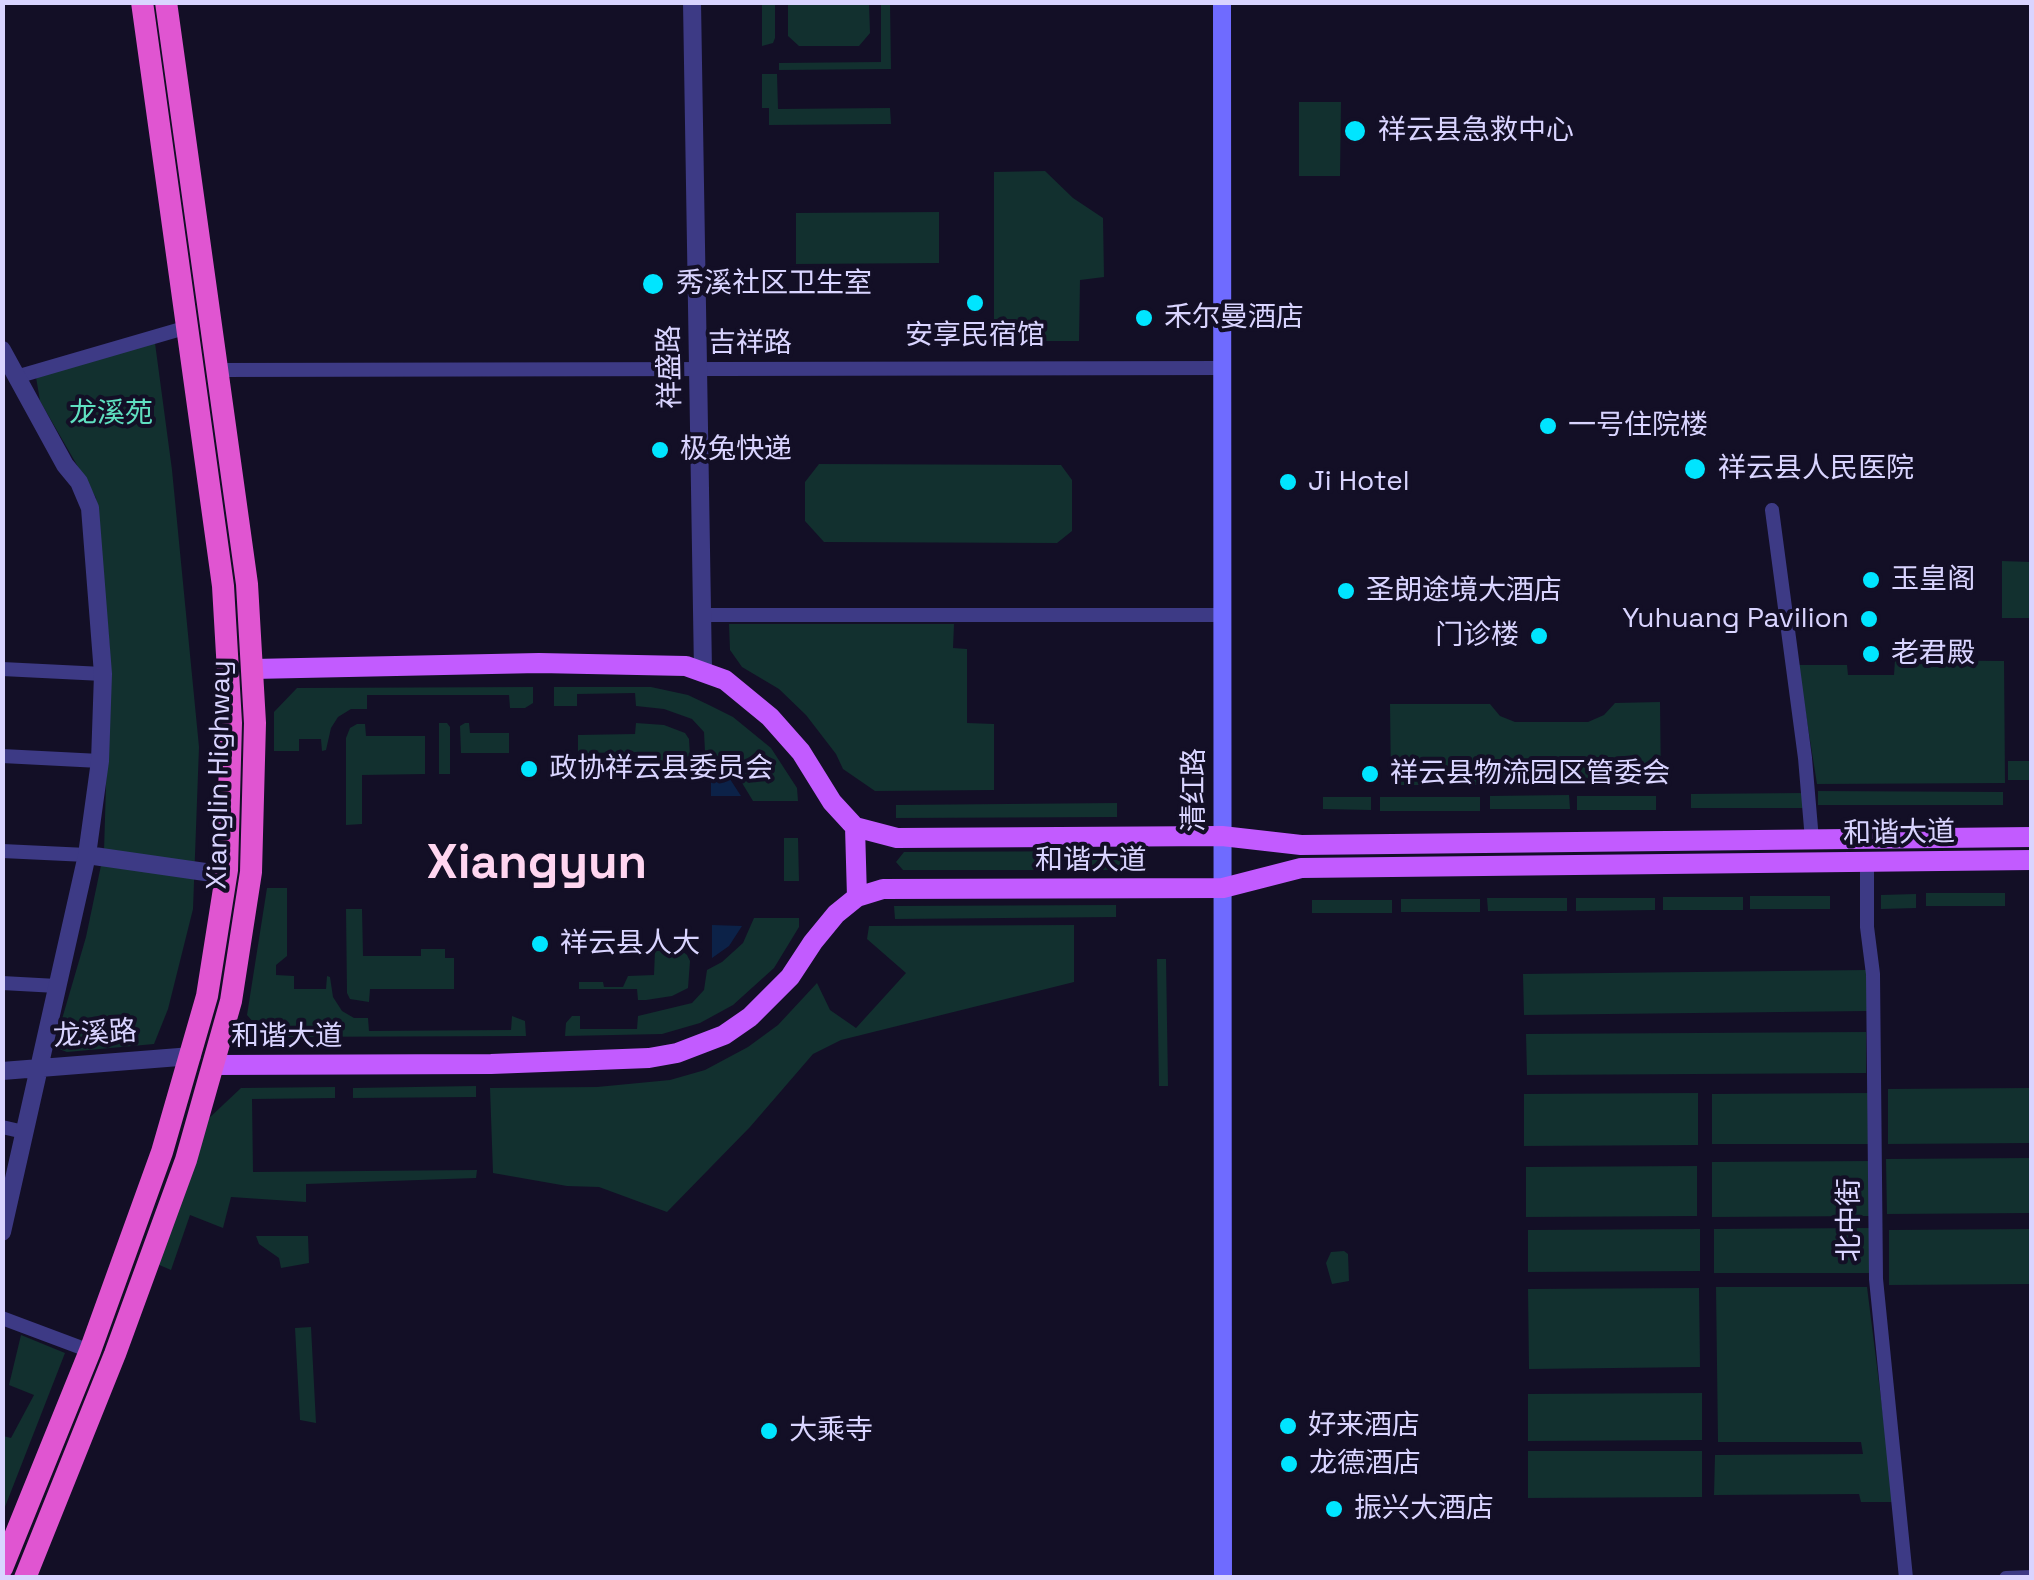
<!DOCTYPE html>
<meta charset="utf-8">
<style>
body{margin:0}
#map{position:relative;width:2034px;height:1580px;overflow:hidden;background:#130f26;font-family:"Space Grotesk",sans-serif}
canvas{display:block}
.frame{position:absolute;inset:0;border:5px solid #d9d4ff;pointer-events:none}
</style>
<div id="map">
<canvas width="2034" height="1580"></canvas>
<div class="frame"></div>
</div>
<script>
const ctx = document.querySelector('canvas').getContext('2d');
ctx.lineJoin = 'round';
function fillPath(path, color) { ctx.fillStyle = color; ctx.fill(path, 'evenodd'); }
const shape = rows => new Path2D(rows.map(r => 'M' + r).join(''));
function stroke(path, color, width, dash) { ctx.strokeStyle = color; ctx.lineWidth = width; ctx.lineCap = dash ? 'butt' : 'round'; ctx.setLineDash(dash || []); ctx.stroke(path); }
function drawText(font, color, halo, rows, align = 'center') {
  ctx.font = font + ' "Space Grotesk","Noto Sans SC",sans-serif'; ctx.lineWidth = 8; ctx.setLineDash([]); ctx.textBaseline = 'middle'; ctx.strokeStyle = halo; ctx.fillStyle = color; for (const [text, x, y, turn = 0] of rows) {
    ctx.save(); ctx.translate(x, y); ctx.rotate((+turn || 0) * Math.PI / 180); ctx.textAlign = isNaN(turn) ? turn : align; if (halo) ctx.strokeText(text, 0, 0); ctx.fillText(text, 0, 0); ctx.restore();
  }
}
fillPath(shape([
 [762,3,775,3,775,38,773,43,762,46],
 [788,3,869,3,870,33,859,46,799,46,788,36],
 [881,3,890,3,891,69,779,70,779,63,881,62],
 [762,74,777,74,778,109,890,108,891,124,769,125,769,108,762,108],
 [1299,102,1341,102,1340,176,1299,176],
 [1045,171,1073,198,1103,218,1104,277,1080,280,1079,341,951,341,952,324,994,323,994,172],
 [939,212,939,263,796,264,796,213],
 [155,343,172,470,199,747,193,909,168,1009,154,1044,67,1052,59,1049,55,1043,86,937,104,851,110,652,96,498,40,401,36,377],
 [819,464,1061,465,1072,480,1072,531,1057,543,824,542,805,521,805,482],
 [2002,561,2031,562,2031,618,2002,618],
 [729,624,954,624,953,648,967,649,967,723,994,724,994,790,875,791,843,769,836,754,806,715,779,689,742,667,730,650],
 [1895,660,2004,661,2005,783,1817,784,1798,665,1847,665,1848,675,1894,675],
 [533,687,533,703,525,708,510,708,509,695,367,695,367,709,351,709,338,717,331,728,326,750,322,751,321,739,299,739,299,751,274,751,274,712,297,688],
 [554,687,651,687,688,695,709,705,733,717,771,748,797,788,798,801,753,801,733,768,723,759,705,752,704,732,692,719,664,709,636,706,635,693,577,694,577,706,554,706],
 [1660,702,1661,785,1391,785,1390,704,1490,704,1500,716,1515,722,1588,722,1604,715,1615,703],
 [439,723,447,723,450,727,450,774,439,774],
 [465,723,469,723,470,733,509,733,509,753,461,753,460,726],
 [636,723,664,725,685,733,689,739,690,756,683,768,676,772,654,772,653,752,578,753,578,735,635,734],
 [357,724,365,724,366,736,425,736,425,774,362,775,362,824,346,825,346,738,350,728],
 [2008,761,2031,761,2031,780,2008,780],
 [1818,791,2003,792,2003,805,1818,805],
 [1804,793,1804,808,1691,808,1691,794],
 [1569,795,1570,809,1490,809,1490,796],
 [1577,796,1656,796,1656,810,1577,810],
 [1323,797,1371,797,1371,810,1323,809],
 [1380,797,1480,797,1480,811,1380,811],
 [1117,803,1117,817,896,818,896,805],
 [784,838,798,838,799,881,784,881],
 [1118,851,1124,860,1117,870,903,870,896,862,904,852],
 [267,888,287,888,287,956,276,965,276,975,294,976,294,989,326,989,327,976,330,977,333,997,342,1011,354,1018,368,1018,369,1031,511,1030,512,1016,525,1021,526,1036,266,1037,247,1015],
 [1926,893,2005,893,2005,906,1926,906],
 [1916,894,1916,908,1881,909,1881,895],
 [1750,896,1830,896,1830,909,1750,909],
 [1663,897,1743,897,1743,910,1663,910],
 [1487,898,1567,898,1567,911,1488,911],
 [1576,898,1655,898,1655,910,1576,911],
 [1401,899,1480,899,1480,912,1401,912],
 [1312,900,1392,900,1392,913,1312,913],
 [1116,905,1116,917,895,919,894,906],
 [346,909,362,909,363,956,421,956,421,949,445,949,445,958,454,958,454,989,370,989,369,1002,350,999,347,993],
 [754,918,799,918,799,927,774,968,733,1005,700,1023,662,1034,565,1036,566,1023,572,1016,580,1016,580,1029,637,1029,638,1016,692,1003,704,990,707,970,722,962,743,943],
 [1074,925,1074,982,841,1040,813,1054,750,1127,667,1212,599,1187,567,1186,493,1173,490,1088,597,1087,670,1080,705,1070,748,1047,778,1025,817,983,830,1010,856,1028,906,973,867,939,869,926],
 [655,951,682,951,687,955,690,961,688,988,672,996,646,1000,638,1000,637,989,579,989,579,982,603,982,604,987,623,987,628,976,654,975],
 [1157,959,1166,959,1168,1086,1159,1086],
 [1867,970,1867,1011,1524,1015,1523,974],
 [1866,1032,1866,1073,1527,1075,1526,1034],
 [476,1086,476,1097,353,1098,353,1088],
 [335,1087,335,1098,252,1099,253,1172,477,1170,476,1178,306,1184,306,1202,231,1197,223,1228,190,1215,171,1270,150,1261,207,1120,241,1088],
 [2031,1088,2031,1143,1888,1144,1888,1089],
 [1698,1093,1698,1145,1524,1146,1524,1094],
 [1871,1093,1871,1144,1712,1144,1712,1094],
 [2031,1158,2031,1213,1887,1214,1886,1159],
 [1870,1161,1870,1216,1712,1217,1712,1162],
 [1697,1166,1697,1216,1526,1217,1526,1167],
 [1871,1228,1871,1273,1714,1273,1714,1229],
 [1700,1229,1700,1271,1528,1272,1528,1230],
 [2031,1229,2031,1284,1889,1285,1889,1230],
 [256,1236,308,1236,309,1263,281,1268,279,1258,259,1244],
 [1344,1251,1348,1254,1349,1281,1332,1284,1326,1263,1331,1252],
 [1716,1287,1867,1287,1894,1502,1861,1502,1859,1494,1714,1495,1715,1455,1863,1454,1861,1442,1718,1442],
 [1699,1288,1700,1367,1529,1369,1528,1289],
 [311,1327,316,1423,300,1420,295,1328],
 [21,1335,65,1353,3,1512,3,1436,11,1438,34,1395,9,1385],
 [1702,1393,1702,1440,1528,1441,1528,1394],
 [1528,1451,1702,1451,1702,1497,1528,1498]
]), '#12302f');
fillPath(shape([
 [711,765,728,776,741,796,711,796],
 [712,925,742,926,729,946,712,958]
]), '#0c2248');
stroke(shape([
 [218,370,1222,368],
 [16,377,188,327],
 [1772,510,1805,758,1812,840],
 [702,615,1222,615],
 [2,669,103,674],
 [2,756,100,761],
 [2,851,87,855],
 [1867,862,1867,927,1873,974,1876,1279,1906,1578],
 [2,983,57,986],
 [2,1127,24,1132],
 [2,1318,90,1351],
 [2006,1578,2032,1577]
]), '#3d3a85', 14);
stroke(shape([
 [692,2,703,671],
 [2,350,65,465,79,482,90,508,103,674,100,761,87,855,2,1232],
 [87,855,226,875],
 [2,1071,192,1056]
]), '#3d3a85', 18);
stroke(shape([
 [1222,2,1223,1578]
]), '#6f6bff', 18);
stroke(shape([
 [253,669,539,663,686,666,725,680,770,717,801,752,832,802,855,827,897,838,1222,836,1301,845,2032,837],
 [855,827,857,897],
 [215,1065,491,1064,649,1058,677,1053,724,1035,750,1017,790,977,813,942,836,914,857,897,883,889,1223,888,1301,868,2032,860]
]), '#c25bff', 20);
stroke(shape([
 [2,1568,90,1351,162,1152,207,996,227,870,231,723,223,586,142,2],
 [25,1578,115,1354,186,1160,231,1001,251,872,255,723,247,584,166,2]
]), '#e055d1', 22);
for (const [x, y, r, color] of [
 [1355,131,12,"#00e5ff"],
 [653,284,12,"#00e5ff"],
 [975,303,10,"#00e5ff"],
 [1144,318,10,"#00e5ff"],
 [1548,426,10,"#00e5ff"],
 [660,450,10,"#00e5ff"],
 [1695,469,12,"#00e5ff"],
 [1288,482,10,"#00e5ff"],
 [1871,580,10,"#00e5ff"],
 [1346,591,10,"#00e5ff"],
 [1869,619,10,"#00e5ff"],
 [1539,636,10,"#00e5ff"],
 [1871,654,10,"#00e5ff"],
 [529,769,10,"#00e5ff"],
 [1370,774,10,"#00e5ff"],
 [540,944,10,"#00e5ff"],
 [1288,1426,10,"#00e5ff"],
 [769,1431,10,"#00e5ff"],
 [1289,1464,10,"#00e5ff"],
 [1334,1509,10,"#00e5ff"]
]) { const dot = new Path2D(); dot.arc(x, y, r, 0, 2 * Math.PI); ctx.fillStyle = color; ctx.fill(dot); stroke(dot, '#130f26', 4); }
drawText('28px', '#d9d4ff', '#130f26', [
 ["祥云县急救中心",1378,131],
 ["秀溪社区卫生室",676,284],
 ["禾尔曼酒店",1164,318],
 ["安享民宿馆",975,336,"center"],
 ["一号住院楼",1568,426],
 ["极兔快递",680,450],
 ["祥云县人民医院",1718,469],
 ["Ji Hotel",1308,482],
 ["玉皇阁",1891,580],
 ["圣朗途境大酒店",1366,591],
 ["Yuhuang Pavilion",1849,619,"right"],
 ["门诊楼",1519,636,"right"],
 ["老君殿",1891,654],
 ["政协祥云县委员会",549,769],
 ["祥云县物流园区管委会",1390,774],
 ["祥云县人大",560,944],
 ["好来酒店",1308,1426],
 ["大乘寺",789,1431],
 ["龙德酒店",1309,1464],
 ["振兴大酒店",1354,1509]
], 'left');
drawText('28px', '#d9d4ff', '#130f26', [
 ["吉祥路",750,344],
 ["祥盛路",671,367,-91],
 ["Xianglin Highway",220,775,-89],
 ["清红路",1195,790,-90],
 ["和谐大道",1899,834,-1],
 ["和谐大道",1091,861],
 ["龙溪路",95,1035,-4],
 ["和谐大道",287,1037],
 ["北中街",1850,1220,-90]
]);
drawText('28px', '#5fe0c0', '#130f26', [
 ["龙溪苑",111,414]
]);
drawText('bold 48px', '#ffd6f0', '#130f26', [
 ["Xiangyun",537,865]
]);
</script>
